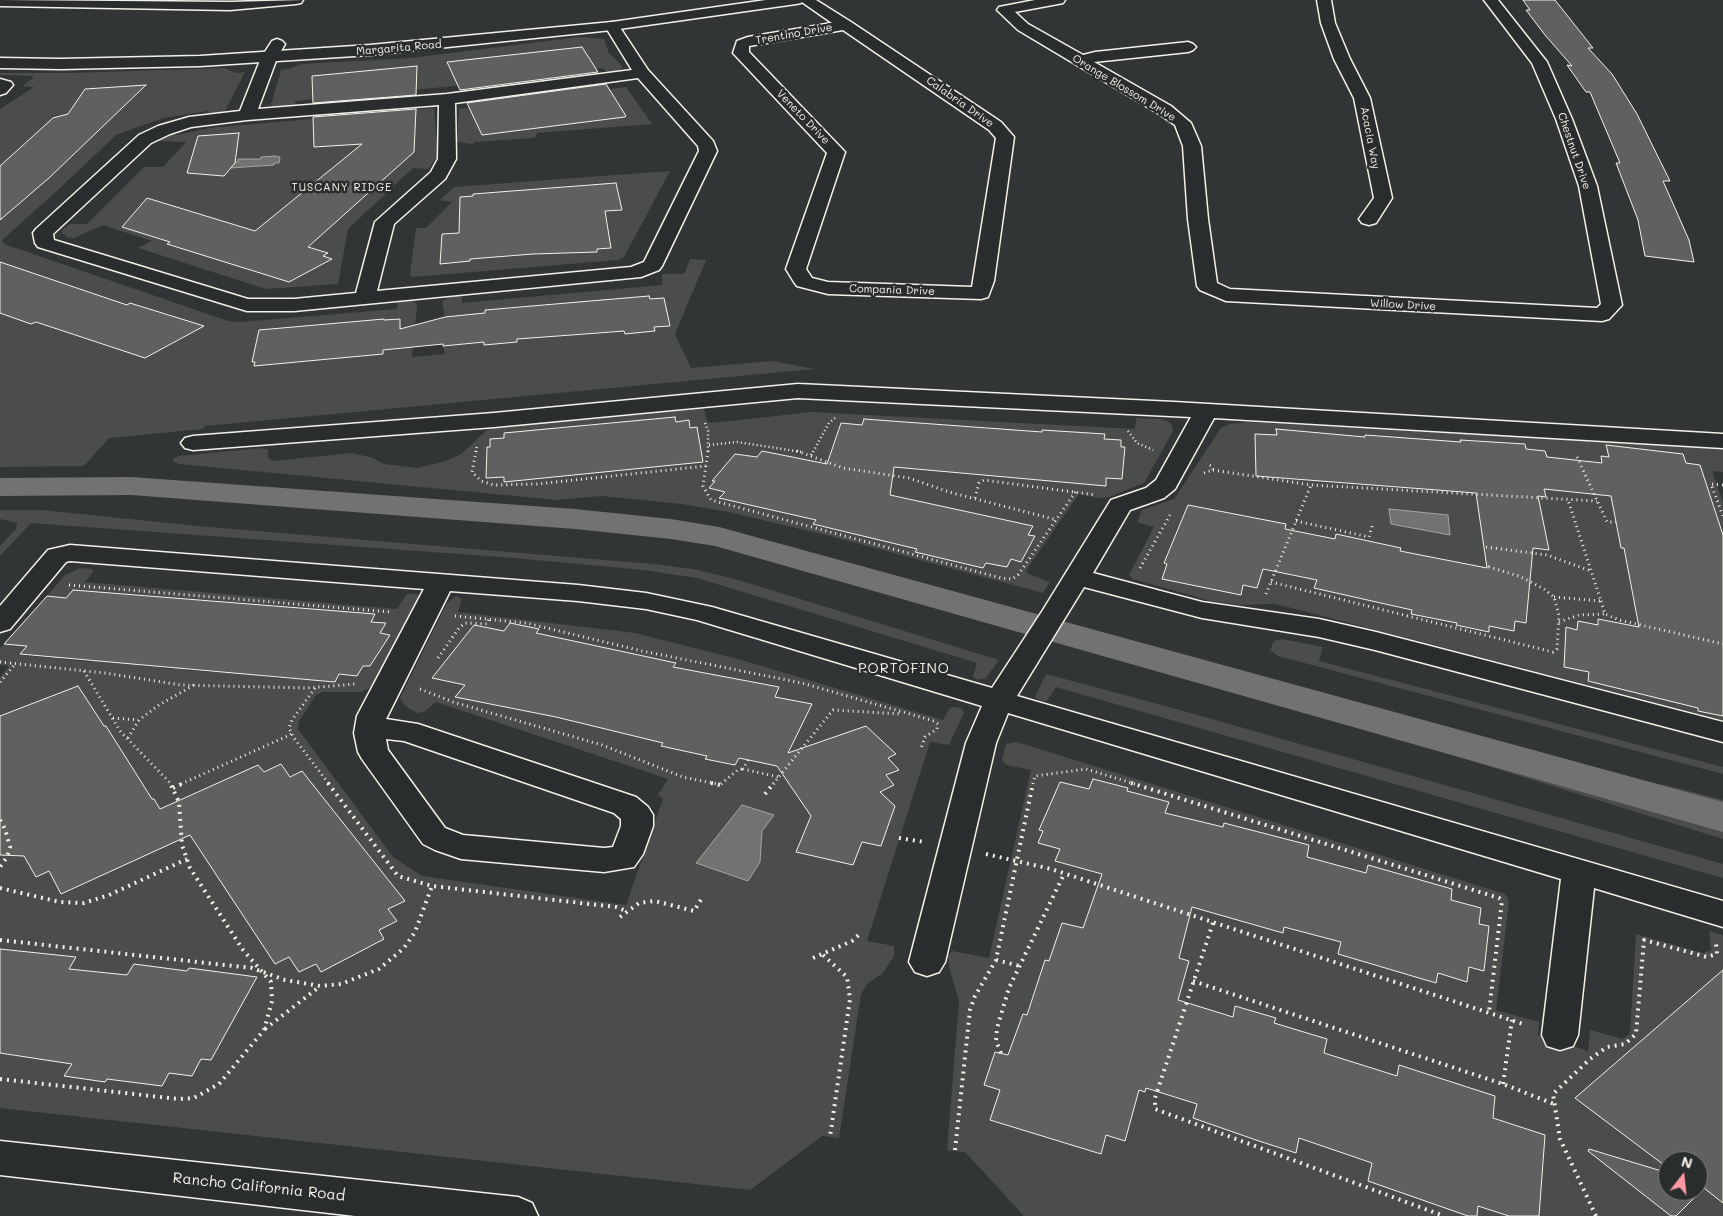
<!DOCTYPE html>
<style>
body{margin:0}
#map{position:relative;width:1723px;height:1216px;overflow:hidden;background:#323535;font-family:Mali,sans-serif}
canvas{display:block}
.north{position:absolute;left:1658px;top:1151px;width:50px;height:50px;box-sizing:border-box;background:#2a2d2e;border:1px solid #7b7b78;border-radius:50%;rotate:16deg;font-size:14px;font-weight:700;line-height:20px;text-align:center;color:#f4f1e8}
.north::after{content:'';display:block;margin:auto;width:18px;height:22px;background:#ff9aa2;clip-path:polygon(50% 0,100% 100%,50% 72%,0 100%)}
</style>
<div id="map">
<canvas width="1723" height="1216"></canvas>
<div class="north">N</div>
</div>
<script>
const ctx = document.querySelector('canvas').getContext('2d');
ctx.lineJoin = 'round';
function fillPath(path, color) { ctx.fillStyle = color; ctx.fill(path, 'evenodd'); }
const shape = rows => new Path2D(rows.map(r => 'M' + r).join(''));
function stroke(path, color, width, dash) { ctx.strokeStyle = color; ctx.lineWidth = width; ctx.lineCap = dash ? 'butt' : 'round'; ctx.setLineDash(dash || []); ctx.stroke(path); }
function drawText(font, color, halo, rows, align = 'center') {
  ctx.font = font + ' Mali,sans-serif'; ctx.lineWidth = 5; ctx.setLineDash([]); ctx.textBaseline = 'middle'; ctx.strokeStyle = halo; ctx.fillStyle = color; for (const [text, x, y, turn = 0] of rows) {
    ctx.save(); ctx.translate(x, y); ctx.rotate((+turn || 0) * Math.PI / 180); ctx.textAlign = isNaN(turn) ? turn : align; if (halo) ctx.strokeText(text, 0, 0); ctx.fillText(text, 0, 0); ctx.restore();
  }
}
fillPath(shape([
 [579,37,604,39,609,53,623,67,617,72,608,74,603,68,465,85,296,101,294,106,290,108,273,109,271,105,281,70,288,69,302,64,411,58],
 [224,68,236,73,245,72,225,111,210,115,208,111,163,118,116,135,58,190,2,240,4,244,228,321,240,322,397,309,398,299,407,299,413,300,417,305,412,357,445,354,443,346,445,317,442,302,452,295,462,295,462,303,662,285,662,274,684,274,690,259,706,260,675,334,691,368,772,361,815,369,205,426,203,429,109,438,84,466,0,467,0,109,34,87,22,86,33,78,33,76,0,75,0,73,73,73],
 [626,87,652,124,537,133,535,138,474,142,473,144,457,142,459,109],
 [434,108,438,156,428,169,413,168,348,229,338,284,266,289,138,248,152,241,103,225,74,238,67,237,62,233,63,229,70,224,87,224,144,167,163,167,186,142,153,141,167,134,177,135,210,128],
 [670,171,624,257,618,260,412,277,410,274,416,228,426,228,452,202,440,200,454,187],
 [696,408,704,409,707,421,711,423,812,412,1135,429,1136,418,1161,419,1169,422,1172,425,1173,431,1144,483,1109,497,1097,498,1079,494,1027,569,1027,573,1050,582,1043,593,834,537,729,512,682,504,601,496,557,500,179,464,173,462,173,459,179,456,262,448,268,450,268,458,273,461,352,453,373,458,384,464,417,468,446,461,461,454,487,430,497,426],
 [1248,422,1704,447,1723,450,1723,472,1712,471,1723,502,1723,720,1288,607,1274,604,1241,605,1211,601,1133,579,1129,575,1154,527,1137,522,1142,510,1174,499,1221,428,1229,424],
 [69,481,151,484,624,520,710,531,756,541,1160,653,1498,749,1677,788,1723,800,1723,839,1317,713,1076,644,698,540,599,527,105,490,62,490],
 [0,510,42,510,197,526,654,564,693,569,735,579,999,660,986,678,978,680,973,677,977,663,697,578,643,570,514,558,31,523,0,556,0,546,16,529,17,523,0,519],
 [80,568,92,569,93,572,85,582,397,609,407,594,418,594,420,598,375,682,368,689,361,692,323,692,316,695,299,721,298,729,393,857,422,876,626,905,663,799,658,795,668,779,436,702,424,712,417,713,405,706,400,698,447,603,456,596,462,599,458,612,635,633,738,659,943,720,950,708,953,707,961,708,964,712,949,745,930,742,867,941,894,946,894,956,883,973,868,983,861,994,839,1138,822,1136,750,1190,0,1108,0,677,9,666,0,665,0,649,4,644,27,646,20,655,50,658,63,643,73,644,61,659,91,662,97,655,144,658,139,665,173,669,184,653,195,654,184,670,211,672,217,664,264,668,259,676,291,679,301,663,334,682,339,674,357,676,363,666,370,666,390,635,380,633,386,623,371,622,375,614,206,617,218,601,196,599,190,606,47,596,65,575],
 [1282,639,1323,647,1319,661,1723,767,1723,774,1278,656,1270,650,1274,641],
 [1046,674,1173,708,1723,864,1723,878,1056,687,1047,701,1042,701,1035,697],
 [1017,742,1505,894,1509,902,1496,1010,1539,1022,1538,1035,1588,1051,1590,1030,1622,1039,1630,1034,1636,934,1703,953,1711,950,1709,931,1723,935,1723,1216,1024,1216,965,1152,947,1150,959,1001,949,967,948,956,952,951,989,958,1031,770,1007,765,1002,760,1006,744],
 [1668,1161,1698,1161,1698,1191,1668,1191]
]), '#4b4d4c');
const water = shape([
 [275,156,280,157,279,163,274,163,274,165,230,168,231,162,238,162,238,159,261,159,261,157,275,156],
 [1389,509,1448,515,1450,535,1391,524,1389,509],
 [742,805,774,815,762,831,760,862,748,881,696,863,742,805]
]);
fillPath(water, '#727370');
stroke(water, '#a6a5a0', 1);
fillPath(shape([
 [131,477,575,509,671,519,719,527,1723,802,1723,832,715,546,671,539,575,529,131,495,0,496,0,478,131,477]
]), '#727370');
const building = shape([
 [1523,0,1555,0,1593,48,1588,48,1612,74,1637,114,1670,181,1663,181,1689,240,1694,262,1645,256,1638,220,1616,163,1620,163,1590,92,1586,92,1567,65,1572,66,1545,35,1526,10,1530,10,1523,0],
 [582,47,598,72,460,90,447,62,582,47],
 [417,66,416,95,313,103,312,76,417,66],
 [606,84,626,116,625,117,482,135,467,103,606,84],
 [146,85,49,178,0,220,0,166,53,118,68,114,85,89,146,85],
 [416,109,414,152,308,247,328,253,323,256,332,259,289,282,167,244,170,242,122,227,147,198,255,231,362,144,314,147,313,117,416,109],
 [239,133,235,163,224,176,187,173,198,136,239,133],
 [616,183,622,210,605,211,611,248,597,249,597,252,533,254,470,259,470,261,440,264,442,234,459,233,460,197,473,196,473,194,616,183],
 [0,262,127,305,130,303,204,326,145,358,36,322,31,324,0,313,0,262],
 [649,296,650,299,664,298,670,326,654,327,655,331,625,334,624,331,585,334,517,339,517,342,484,345,484,342,443,346,443,344,383,350,383,354,254,366,255,362,252,362,259,330,384,319,384,320,400,319,400,329,445,317,485,313,485,310,649,296],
 [675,417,676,422,689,420,690,428,697,427,703,462,504,482,504,477,486,478,487,447,490,447,490,439,504,438,504,433,675,417],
 [864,419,1042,432,1042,430,1105,434,1104,439,1121,440,1121,447,1125,447,1122,479,1106,478,1106,486,894,467,890,495,1033,526,1028,535,1035,536,1021,562,1011,559,1007,567,986,563,983,568,915,552,917,549,813,524,816,520,719,498,725,492,709,488,715,481,712,481,735,454,757,457,762,451,827,464,841,423,862,425,864,419],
 [1276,429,1365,437,1365,435,1461,442,1460,440,1525,444,1526,449,1545,451,1547,457,1602,463,1601,456,1609,457,1606,445,1683,454,1686,463,1700,465,1723,535,1723,716,1698,711,1698,708,1588,681,1589,672,1564,667,1566,627,1577,630,1578,621,1598,625,1598,619,1639,627,1624,548,1621,548,1611,496,1544,489,1546,497,1538,496,1549,550,1533,548,1526,623,1515,621,1514,631,1489,626,1489,632,1456,625,1457,623,1411,614,1412,610,1314,588,1317,580,1263,569,1257,588,1243,585,1241,595,1162,579,1167,564,1164,563,1188,505,1286,524,1285,529,1335,539,1336,534,1401,548,1400,551,1487,568,1476,493,1256,476,1255,434,1277,435,1276,429],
 [73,590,375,614,371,622,386,623,380,633,390,635,370,666,363,666,357,676,339,674,335,682,20,654,27,646,4,644,47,596,66,598,73,590],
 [510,623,539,629,536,633,676,663,673,667,779,687,775,697,812,704,788,753,866,726,896,754,888,758,899,770,886,775,894,785,880,792,895,806,881,846,862,842,853,865,796,852,811,816,777,766,739,758,735,765,705,759,707,756,661,746,663,743,556,717,455,697,465,685,432,678,474,625,504,631,510,623],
 [78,686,104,726,106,726,152,799,154,799,160,809,258,765,264,772,281,764,290,777,302,771,405,901,388,909,397,921,379,930,384,939,321,972,316,964,299,972,289,957,275,964,190,835,61,894,49,871,36,877,24,856,0,855,0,716,78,686],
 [1093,779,1128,788,1127,791,1169,802,1165,813,1223,827,1224,823,1309,845,1307,857,1366,873,1368,865,1452,889,1451,900,1481,908,1479,924,1489,926,1484,971,1469,967,1467,982,1438,973,1436,983,1338,954,1341,942,1284,927,1283,933,1192,907,1179,958,1189,961,1178,1000,1233,1017,1235,1006,1276,1018,1274,1023,1327,1039,1324,1053,1397,1076,1399,1065,1495,1096,1493,1118,1545,1135,1539,1216,1509,1216,1478,1206,1477,1216,1468,1216,1368,1181,1372,1163,1299,1138,1296,1153,1256,1140,1193,1118,1197,1104,1146,1088,1145,1092,1139,1090,1125,1141,1106,1135,1101,1154,990,1120,1000,1090,984,1085,995,1052,1008,1055,1023,1014,1027,1015,1045,960,1049,961,1062,923,1083,928,1102,874,1055,861,1060,849,1038,843,1043,831,1039,830,1060,782,1089,789,1093,779],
 [0,949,76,957,69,969,127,975,134,964,187,971,189,968,257,977,211,1060,201,1059,192,1076,169,1073,162,1086,107,1079,105,1082,64,1076,72,1064,0,1053,0,949],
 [1723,970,1723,1203,1704,1188,1676,1216,1671,1216,1588,1151,1589,1149,1668,1173,1668,1191,1698,1191,1698,1161,1668,1161,1668,1168,1575,1098,1723,970]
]);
fillPath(building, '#5f605f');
stroke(building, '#f4f1e8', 1);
const minor = shape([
 [0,0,230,2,303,0,301,3,296,4,230,10,0,6,0,0],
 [799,0,816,0,851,22,1001,122,1014,137,994,281,988,297,981,299,828,294,797,286,794,282,786,269,827,153,733,53,737,41,748,37,832,23,799,0],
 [843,30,989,130,996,138,972,287,828,282,812,278,806,269,845,152,749,52,749,46,843,30],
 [1035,0,1065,0,1063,3,1058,4,1015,12,1028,24,1083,55,1095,52,1188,42,1193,44,1196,47,1193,50,1188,52,1094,62,1171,106,1191,123,1201,146,1208,219,1217,283,1230,289,1597,308,1601,304,1579,186,1556,119,1532,63,1484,0,1498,0,1547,62,1572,119,1597,186,1622,305,1609,319,1602,321,1226,301,1200,290,1197,286,1188,219,1183,146,1175,125,1159,114,1018,30,997,10,999,7,1035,0],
 [1317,0,1331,0,1335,23,1350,59,1370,98,1392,198,1376,223,1369,225,1362,223,1359,219,1374,198,1354,98,1334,59,1321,23,1317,0],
 [612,22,617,23,648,70,713,141,717,151,662,266,659,270,641,277,294,311,247,311,38,247,35,243,33,233,36,229,139,135,158,126,189,117,240,111,261,58,272,41,277,39,282,41,285,44,277,58,258,109,447,94,632,70,605,26,607,23,612,22],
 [638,78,698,146,699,151,644,262,631,267,377,291,394,224,445,179,456,159,455,103,638,78],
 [439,105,438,159,431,172,375,222,356,293,294,299,248,299,54,240,53,234,151,143,170,134,191,127,247,120,439,105],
 [0,79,11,82,13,85,6,93,0,95,0,79],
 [798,384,1174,402,1723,434,1723,448,1214,418,1175,489,1164,498,1130,510,1093,573,1202,602,1319,619,1376,632,1723,722,1723,742,1375,650,1319,637,1202,618,1084,587,1017,696,1723,901,1723,927,1594,888,1578,1035,1573,1046,1560,1050,1547,1046,1542,1035,1561,879,1008,713,996,743,945,962,939,972,927,976,915,972,909,962,966,743,982,706,697,620,646,609,578,601,450,591,386,719,418,724,636,797,648,807,653,815,653,826,643,854,634,867,604,872,461,859,435,850,423,844,362,759,358,752,354,733,357,716,424,589,70,561,66,562,10,629,0,632,0,606,48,550,70,545,578,585,646,593,712,607,992,688,1043,610,1111,500,1146,488,1156,480,1191,417,798,398,494,427,193,450,185,448,181,443,185,438,193,436,494,413,798,384],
 [386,739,404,741,614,813,621,819,621,826,613,847,604,848,463,835,445,828,388,750,386,739]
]);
const major = shape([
 [766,0,803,0,801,3,796,4,612,30,370,55,200,66,60,69,0,68,0,58,60,59,200,56,370,45,612,22,766,0],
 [0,1141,518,1197,532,1203,538,1216,355,1216,0,1175,0,1141]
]);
stroke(minor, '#f4f1e8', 3);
stroke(major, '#f4f1e8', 3);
stroke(shape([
 [705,423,708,431,708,452],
 [1128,431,1137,443,1153,450],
 [709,445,737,442,802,452],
 [476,452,477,445],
 [813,452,829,423,835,418]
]), '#f4f1e8', 2.5, [1, 3]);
stroke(shape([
 [476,451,472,472,481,481,494,485,537,484,706,466],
 [708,451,703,486,711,500,1001,578,1012,579,1018,575,1076,491],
 [797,451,843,468,909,478,949,492,1057,520],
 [811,455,813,451],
 [1577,457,1607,522,1616,522],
 [1213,470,1311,485,1597,501],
 [1204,473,1213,470,1212,466,1208,465],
 [1723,485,1711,484,1723,516],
 [975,498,979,483,984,480,1096,495],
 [1296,521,1369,537,1372,526],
 [1486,547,1547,555,1591,571],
 [1140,568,1170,515],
 [1271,582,1553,652,1557,649,1559,615,1554,597,1544,589,1519,576,1489,567,1488,569],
 [69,585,391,612],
 [1266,594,1311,485],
 [1554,597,1601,601,1568,500],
 [1601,601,1605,614,1619,620,1723,644],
 [455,616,526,623,642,651,802,683,934,721,938,724,937,729,925,737,921,748],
 [1559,622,1579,615,1605,614],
 [438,658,459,628,465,623,487,624,489,619],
 [0,662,105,673,181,685,307,688,355,684],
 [84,671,120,731,171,784],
 [0,682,16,663],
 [315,688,292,720,289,728,294,738,329,784],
 [420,689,453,702,602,745,683,777,717,784],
 [113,718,138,720],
 [128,738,139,720,159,705,194,685],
 [748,760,743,769,778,777],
 [181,784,292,734],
 [721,784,739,769,743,769],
 [773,784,833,710,901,714],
 [1033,784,1035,776,1086,769,1135,784]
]), '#f4f1e8', 3, [1, 4]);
stroke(shape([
 [328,783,398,876,432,886,616,907,626,911],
 [711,783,720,785,722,783],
 [1131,783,1499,898,1502,901,1489,1012],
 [173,788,184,783],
 [765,794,774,783],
 [0,820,5,829,10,847,7,857,0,867],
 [899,838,924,842],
 [986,854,1051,869,1526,1025],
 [0,888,60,902,84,903,109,895,187,859],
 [620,917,639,903,655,901,694,911,702,898],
 [1213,923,1155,1098,1155,1109,1444,1216],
 [0,940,252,968,285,980,320,986,341,984,379,969,404,948,415,932,432,886],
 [823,955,847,977,850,999,830,1137],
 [813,958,852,941,862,932],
 [996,960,1020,966],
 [1193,981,1503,1084,1554,1104],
 [265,1029,319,987],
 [1001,1053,996,1041,997,1028,1009,988,1064,874],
 [0,1079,178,1099,194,1098,219,1084,264,1030,272,1001,271,982,243,950,190,868,182,845,179,802,170,783],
 [1503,1084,1512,1020],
 [955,1150,970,1010,975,996,996,960,1033,783],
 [1596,1216,1560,1139,1553,1094,1590,1059,1607,1047,1625,1044,1636,1034,1644,940,1707,957,1717,954,1716,943]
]), '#f4f1e8', 4, [2, 5]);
fillPath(minor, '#2a2d2e');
fillPath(major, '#2a2d2e');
drawText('11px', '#f4f1e8', '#2a2d2e', [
 ["Trentino Drive",794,34,-10],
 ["Margarita Road",399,48,-5],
 ["Orange Blossom Drive",1124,88,31],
 ["Calabria Drive",960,102,35],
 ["Veneto Drive",803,117,46],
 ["Acacia Way",1370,138,79],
 ["Chestnut Drive",1574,151,71],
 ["Compania Drive",892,290,2],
 ["Willow Drive",1403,305,3]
]);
ctx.letterSpacing = '1px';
drawText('11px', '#f4f1e8', '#2a2d2e', [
 ["TUSCANY RIDGE",342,188]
]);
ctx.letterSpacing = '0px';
ctx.letterSpacing = '1px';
drawText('14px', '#f4f1e8', '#2a2d2e', [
 ["PORTOFINO",904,669]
]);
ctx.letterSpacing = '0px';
drawText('15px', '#f4f1e8', '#2a2d2e', [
 ["Rancho California Road",259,1187,6]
]);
</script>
